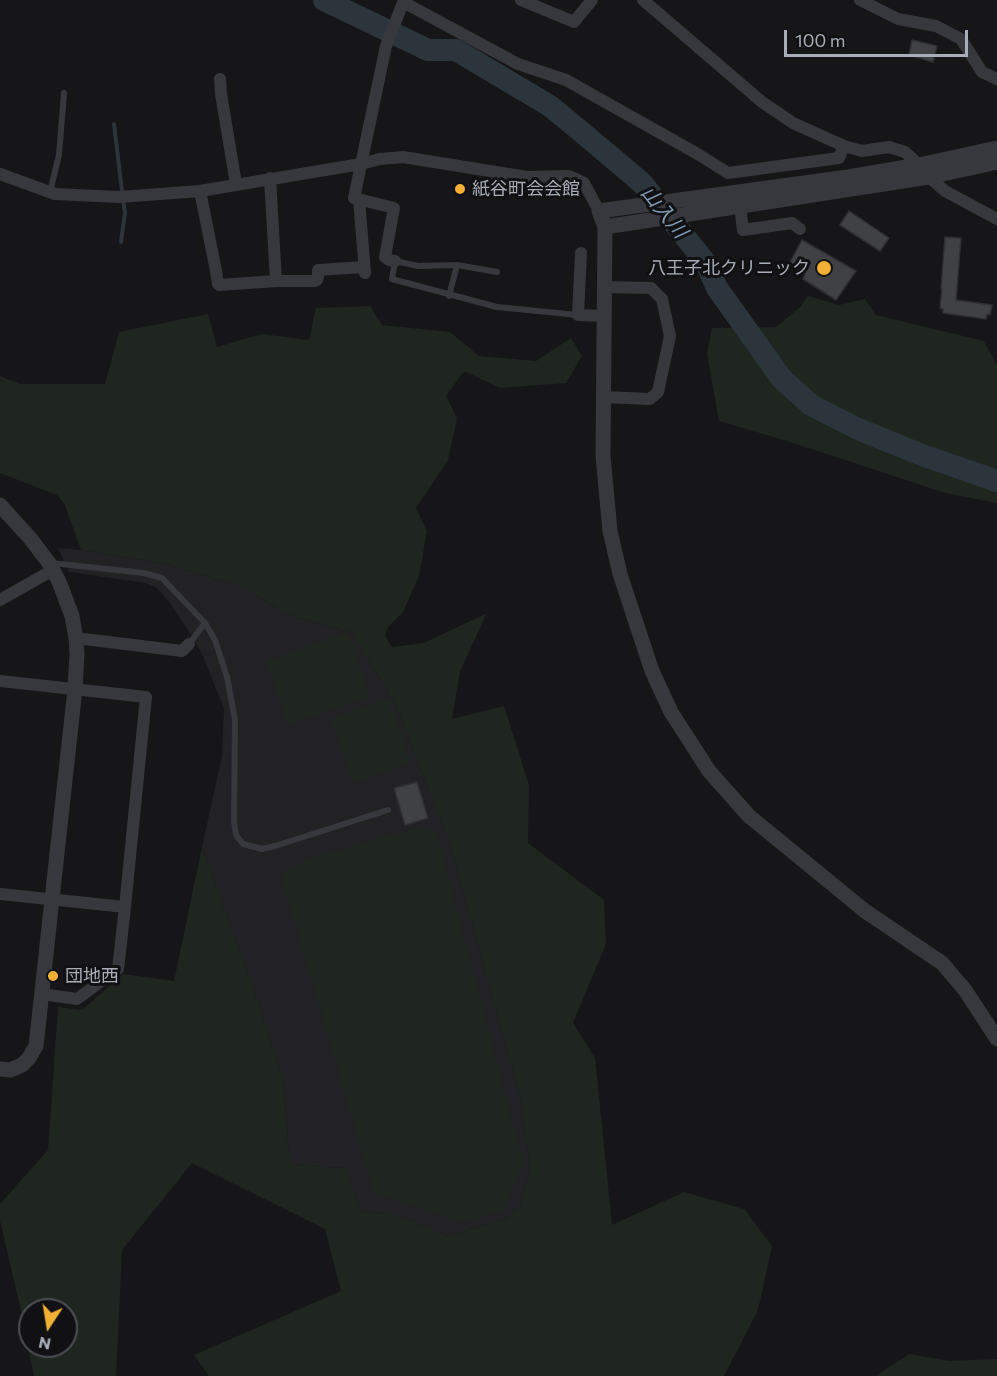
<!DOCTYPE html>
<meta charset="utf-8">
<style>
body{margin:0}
#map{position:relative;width:997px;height:1376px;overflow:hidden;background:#161618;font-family:Commissioner,sans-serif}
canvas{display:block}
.north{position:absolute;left:18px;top:1298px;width:60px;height:60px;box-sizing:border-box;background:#111113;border:2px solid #4d4f55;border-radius:50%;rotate:192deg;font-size:16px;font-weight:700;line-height:24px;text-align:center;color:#a8adb8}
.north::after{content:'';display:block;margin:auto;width:21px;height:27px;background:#f2b134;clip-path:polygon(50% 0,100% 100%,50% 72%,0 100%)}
.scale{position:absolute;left:784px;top:30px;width:184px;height:27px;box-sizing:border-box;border:3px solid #a8adb8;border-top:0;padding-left:8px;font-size:18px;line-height:21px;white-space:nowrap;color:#a8adb8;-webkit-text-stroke:4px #111113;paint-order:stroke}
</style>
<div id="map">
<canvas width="997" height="1376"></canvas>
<div class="north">N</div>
<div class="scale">100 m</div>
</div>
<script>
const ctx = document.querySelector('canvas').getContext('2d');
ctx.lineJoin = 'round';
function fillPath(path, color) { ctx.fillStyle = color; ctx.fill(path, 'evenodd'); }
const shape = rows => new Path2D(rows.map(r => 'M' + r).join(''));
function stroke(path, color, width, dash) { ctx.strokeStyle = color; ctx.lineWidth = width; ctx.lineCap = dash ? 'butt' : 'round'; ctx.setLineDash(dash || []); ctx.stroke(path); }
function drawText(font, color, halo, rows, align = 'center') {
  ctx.font = font + ' Commissioner,"Noto Sans JP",sans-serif'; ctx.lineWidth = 6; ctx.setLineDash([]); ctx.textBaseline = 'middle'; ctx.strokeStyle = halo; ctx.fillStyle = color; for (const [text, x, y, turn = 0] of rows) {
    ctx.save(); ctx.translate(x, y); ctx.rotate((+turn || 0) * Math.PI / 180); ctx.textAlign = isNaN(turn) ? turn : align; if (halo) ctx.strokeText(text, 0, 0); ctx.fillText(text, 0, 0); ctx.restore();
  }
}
fillPath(shape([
 [58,548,81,550,163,563,241,586,289,615,352,633,395,703,450,843,521,1100,530,1170,520,1205,505,1219,448,1236,398,1215,362,1212,344,1168,290,1165,283,1079,254,991,202,847,222,756,224,708,202,654,189,631,166,598,157,588,146,583,69,572]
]), '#222225');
fillPath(shape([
 [808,296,839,305,865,299,876,315,984,341,997,366,997,503,945,493,787,441,719,421,707,353,712,328,776,327,800,307],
 [370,306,382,325,450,332,479,356,536,361,571,338,582,356,566,383,500,388,464,371,446,396,457,418,448,460,416,508,427,531,419,576,403,612,388,627,385,636,392,647,424,643,487,613,460,671,452,719,504,706,529,785,528,843,604,900,606,944,573,1023,595,1058,612,1225,684,1192,744,1209,772,1246,758,1310,724,1376,209,1376,194,1355,341,1291,325,1229,192,1163,122,1250,116,1376,34,1376,20,1306,0,1221,0,1204,48,1150,58,1007,82,1010,123,974,174,981,202,847,254,991,283,1079,290,1165,344,1168,362,1212,398,1215,448,1236,505,1219,520,1205,530,1170,521,1100,450,843,395,703,352,633,289,615,241,586,163,563,81,550,64,503,57,495,0,473,0,376,20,384,105,384,119,332,208,314,217,347,262,334,309,340,316,308],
 [30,1310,66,1310,66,1346,30,1346],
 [348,633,370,697,288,725,266,661],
 [389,699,411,763,354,783,331,719],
 [408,830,436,831,523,1162,502,1212,461,1221,374,1192,281,875,306,860],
 [910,1354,949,1361,997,1359,997,1376,875,1376]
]), '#1e261f');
stroke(shape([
 [114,124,122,191],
 [121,242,125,213,123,199]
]), '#2c353c', 4);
stroke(shape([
 [324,0,428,50,456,50,550,106,578,129,642,183,706,263,717,288,782,379,811,405,858,429,922,455,997,481]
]), '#2c353c', 22);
const building = shape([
 [912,40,937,46,933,62,909,55,912,40],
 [849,211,889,238,880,251,840,225,849,211],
 [945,237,961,238,956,300,992,305,990,315,987,314,986,319,943,313,943,309,940,308,942,289,941,289,945,237],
 [802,240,856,271,836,300,803,279,805,275,788,266,802,240],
 [417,782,428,818,405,825,394,788,417,782]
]);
fillPath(building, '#404145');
stroke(building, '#303034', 1.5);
stroke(shape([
 [50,192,59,155,64,93],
 [497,272,457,265,418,266,395,261,392,279,497,307,578,315],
 [449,296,457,265],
 [51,563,144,573,162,578,205,623,215,640,227,677,235,720,234,821,236,835,243,844,262,849,275,846,388,810],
 [189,644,205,623]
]), '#37383d', 6);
stroke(shape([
 [521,0,574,22,592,0],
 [643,0,762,102,793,123,844,146,862,151,889,147,905,152,919,165,929,177,945,191,997,219],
 [860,0,898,19,936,26,961,39,982,72,997,79],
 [403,2,518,64,566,80,696,153,728,173,839,158,844,146],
 [220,79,221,94,236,184],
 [0,174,55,194,119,197,200,191,361,164,380,159,403,157,527,177,569,176,584,183,599,211],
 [270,178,276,281],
 [200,191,216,271,218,284,219,285,276,281,314,281,317,280,318,277,318,270,364,267],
 [359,199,365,273],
 [740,206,743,230,792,223,800,229],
 [581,253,578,315,604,316],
 [395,261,389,260,385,257,394,208,354,198,386,46,404,0],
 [603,397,650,399,658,392,670,336,662,299,651,288,605,287],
 [0,600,53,570],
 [76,638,182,651,189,644],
 [0,681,146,697,125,907,0,894],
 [42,994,77,999,118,969,125,907]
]), '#37383d', 12);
stroke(shape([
 [997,148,919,165,848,177,599,211,605,227,603,456,610,531,620,574,652,671,671,712,709,771,749,816,865,911,942,963,965,990,997,1039],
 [605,227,929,177,997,162],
 [0,505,30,538,49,563,53,570,60,584,72,616,76,638,77,654,75,689,36,1046,29,1058,22,1065,10,1070,0,1069]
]), '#37383d', 15);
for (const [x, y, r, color] of [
 [460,189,6,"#f2b134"],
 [824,268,8,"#f2b134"],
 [53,976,6,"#f2b134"]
]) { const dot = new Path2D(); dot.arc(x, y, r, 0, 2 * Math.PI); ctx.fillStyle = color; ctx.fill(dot); stroke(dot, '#111113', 2); }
drawText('18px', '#a8adb8', '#111113', [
 ["紙谷町会会館",472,189],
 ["八王子北クリニック",810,268,"right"],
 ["団地西",65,976]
], 'left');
drawText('italic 20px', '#7f9bb3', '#111113', [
 ["山入川",664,212,51]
]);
</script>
